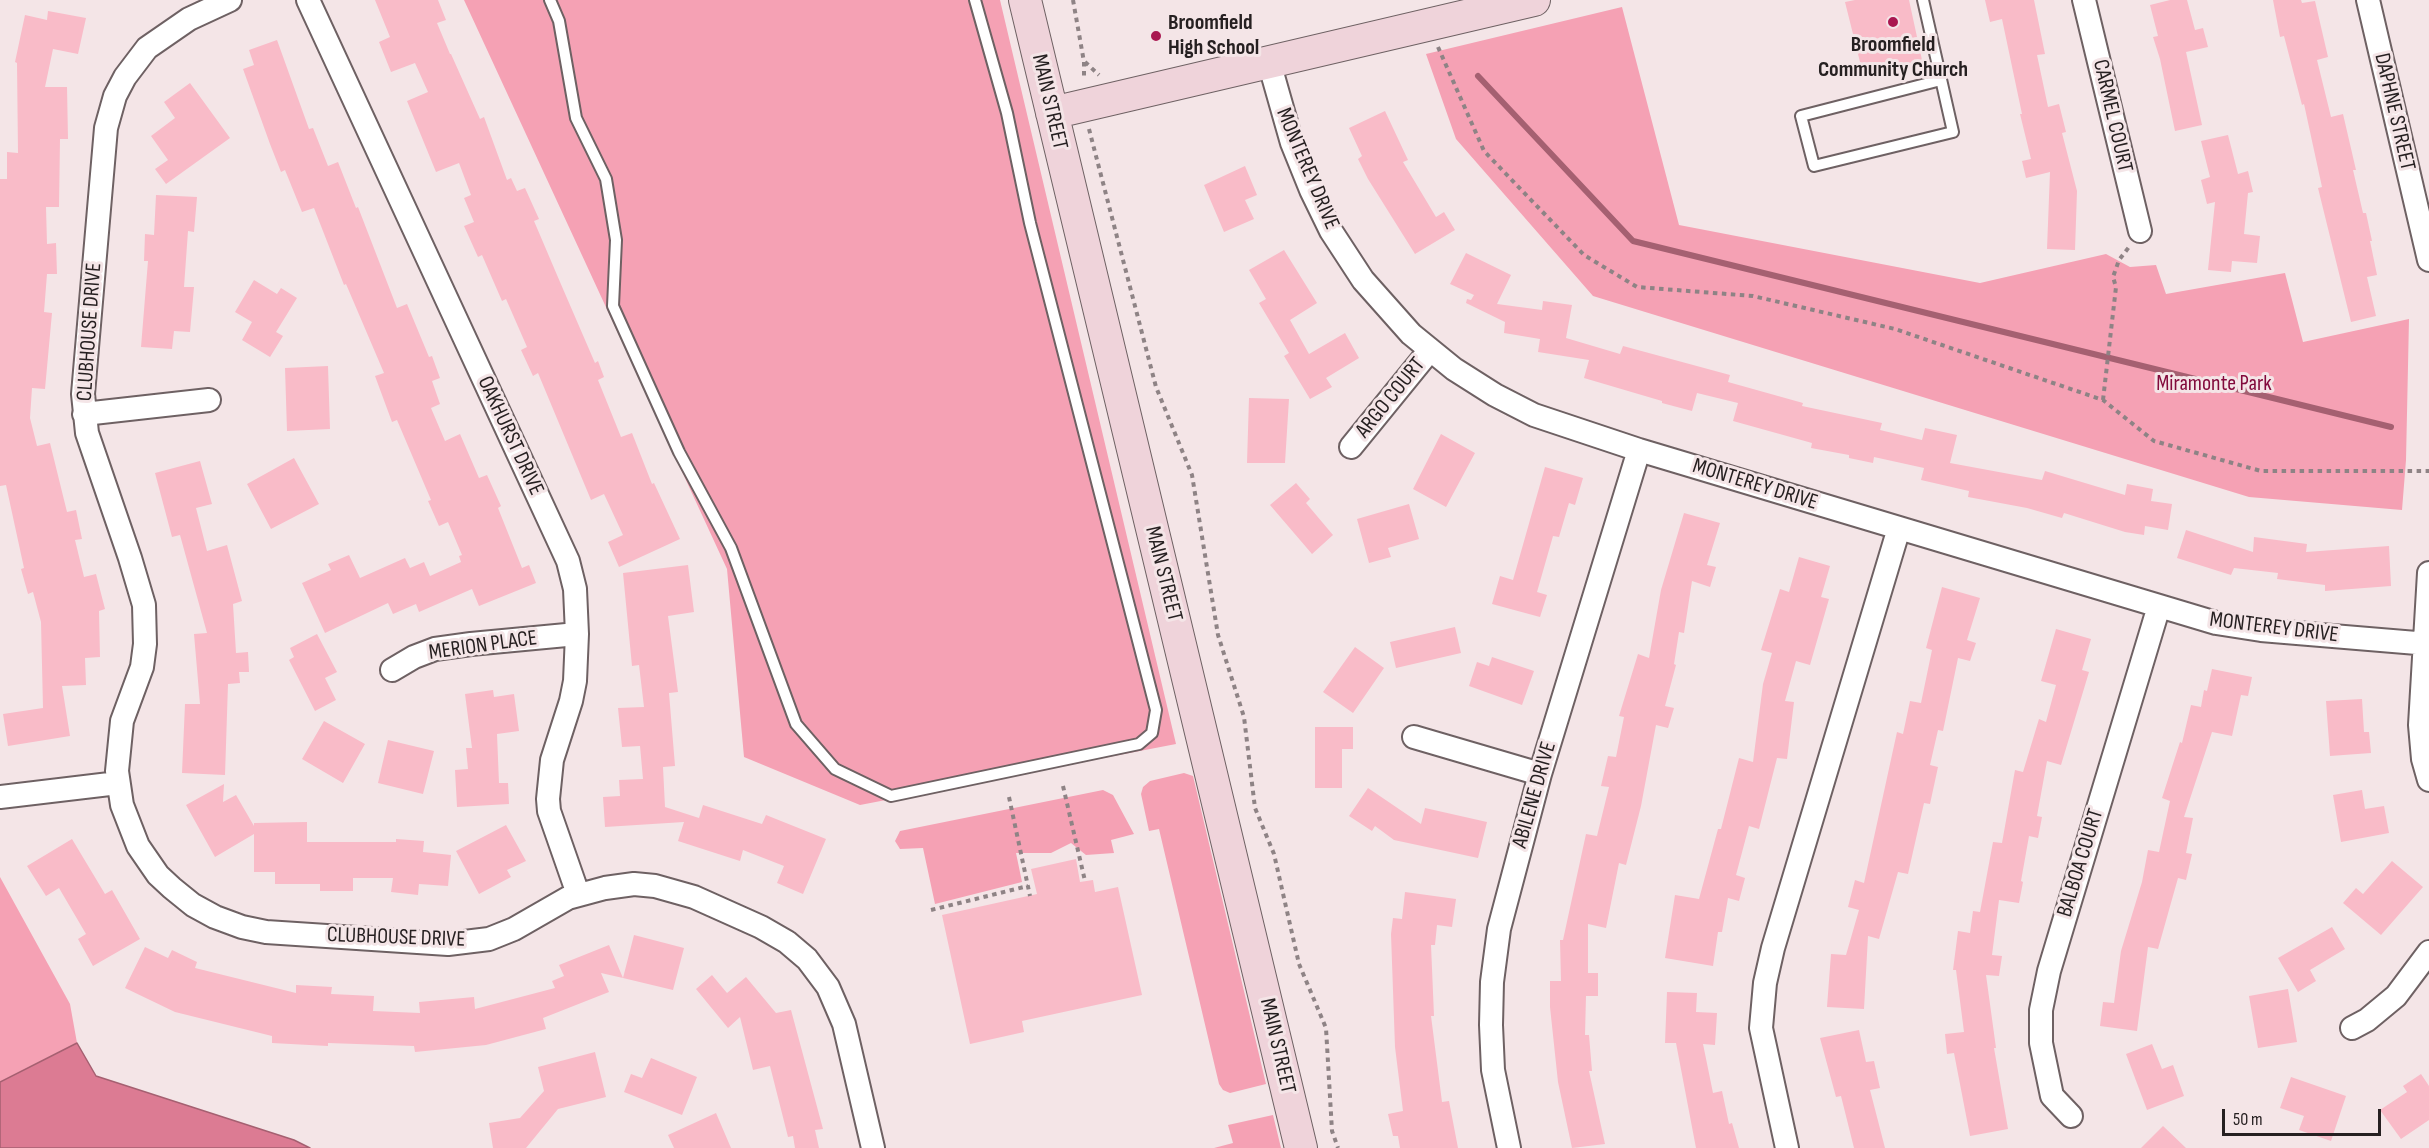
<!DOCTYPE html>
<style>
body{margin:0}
#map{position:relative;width:2429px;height:1148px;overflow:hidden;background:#f4e5e7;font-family:"Sofia Sans Condensed",sans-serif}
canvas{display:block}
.scale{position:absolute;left:2222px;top:1109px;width:159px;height:27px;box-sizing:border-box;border:3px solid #262021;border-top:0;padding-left:8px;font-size:18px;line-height:21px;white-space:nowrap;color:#262021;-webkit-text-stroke:4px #f4e5e7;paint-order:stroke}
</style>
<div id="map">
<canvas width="2429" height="1148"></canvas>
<div class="scale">50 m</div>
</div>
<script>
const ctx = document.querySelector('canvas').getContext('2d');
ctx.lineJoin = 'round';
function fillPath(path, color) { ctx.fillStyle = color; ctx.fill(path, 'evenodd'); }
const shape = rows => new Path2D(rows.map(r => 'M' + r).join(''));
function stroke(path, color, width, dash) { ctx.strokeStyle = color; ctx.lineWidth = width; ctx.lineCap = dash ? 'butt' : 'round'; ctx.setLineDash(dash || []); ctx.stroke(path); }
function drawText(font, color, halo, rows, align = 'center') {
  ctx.font = font + ' "Sofia Sans Condensed",sans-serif'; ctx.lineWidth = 6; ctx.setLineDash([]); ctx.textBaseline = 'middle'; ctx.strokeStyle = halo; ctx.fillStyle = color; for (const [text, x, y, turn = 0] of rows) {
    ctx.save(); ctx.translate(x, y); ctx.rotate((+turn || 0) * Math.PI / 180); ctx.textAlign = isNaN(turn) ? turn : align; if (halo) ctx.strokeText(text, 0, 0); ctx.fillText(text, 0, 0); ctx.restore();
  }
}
fillPath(shape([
 [464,0,1000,0,1176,744,860,805,744,757,727,569],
 [1622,7,1679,225,1980,283,2106,254,2130,267,2156,265,2166,294,2285,273,2303,342,2409,319,2406,460,2402,510,2249,497,1593,296,1456,139,1426,54],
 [1184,773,1193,776,1266,1084,1230,1093,1223,1090,1219,1084,1159,829,1149,831,1141,794,1143,787,1150,781],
 [1103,790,1113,795,1134,834,1111,840,1114,853,1086,855,1071,843,1051,853,1016,853,1022,882,935,904,923,848,900,849,895,841,900,831],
 [0,877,70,1004,77,1043,0,1082],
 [1273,1115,1281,1148,1214,1148,1233,1143,1228,1125]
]), '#f5a1b4');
const water = shape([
 [77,1043,96,1076,294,1140,310,1148,0,1148,0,1082,77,1043]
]);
fillPath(water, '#dc7b93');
stroke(water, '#a56071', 1.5);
stroke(shape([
 [1478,76,1633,241,2391,427]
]), '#a56071', 6);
fillPath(shape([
 [375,0,438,0,446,20,437,23,450,54,451,54,480,119,484,117,507,180,511,178,517,191,525,188,539,219,534,221,560,282,595,363,598,361,604,377,598,380,621,437,632,433,652,484,654,483,680,539,619,567,608,542,623,535,604,494,591,500,538,373,533,376,521,350,527,347,506,299,502,301,482,255,478,257,464,226,474,222,464,198,471,195,459,163,436,172,407,101,428,92,415,63,391,72,379,42,390,37],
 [1855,0,1909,0,1922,60,1863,74,1845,2],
 [1985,0,2034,0,2045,54,2037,55,2048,107,2059,104,2066,132,2062,133,2077,191,2075,250,2047,249,2050,172,2026,178,2022,161,2031,159,2020,114,2022,114,2002,19,1990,22],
 [2170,0,2187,0,2195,30,2203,28,2208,47,2186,52,2202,125,2175,131,2160,59,2153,37,2158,36,2150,5],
 [2273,0,2301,0,2302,3,2315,1,2328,57,2317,60,2331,117,2343,114,2356,170,2353,170,2363,213,2366,213,2372,241,2370,241,2377,275,2367,277,2376,316,2351,322,2318,188,2322,187,2304,104,2302,105,2284,36,2280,37],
 [48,11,86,18,78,54,53,49,45,87,67,87,68,139,60,139,59,207,46,207,47,244,56,243,57,274,47,274,44,312,52,313,45,389,32,388,30,418,37,446,50,443,67,512,76,510,82,539,75,540,84,577,96,574,105,609,99,611,100,657,85,658,86,685,62,686,70,736,8,746,3,714,43,708,41,622,33,592,28,594,21,569,24,568,6,485,0,486,0,179,7,179,7,152,18,153,17,63,15,62,25,15,47,20],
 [277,40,309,129,313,128,328,166,338,162,356,208,358,207,397,308,407,304,429,357,432,356,440,378,432,381,440,404,431,408,445,441,460,434,479,478,487,475,501,506,498,508,522,568,529,565,536,583,479,606,472,589,419,612,416,604,393,614,388,603,325,633,302,583,331,570,328,564,349,555,360,578,405,558,410,568,424,562,430,576,461,562,459,556,462,555,448,522,439,526,428,501,431,500,397,420,392,422,375,376,384,373,346,284,344,285,314,208,302,212,285,170,281,172,270,144,243,69,254,65,249,50],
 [190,83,230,138,166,184,155,169,168,160,151,136,175,118,164,102],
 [1385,111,1408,160,1403,162,1436,217,1444,212,1455,230,1415,254,1368,179,1358,159,1362,156,1349,128],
 [2228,135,2238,174,2248,171,2253,192,2248,193,2244,234,2260,236,2257,263,2232,261,2231,272,2208,270,2215,202,2207,204,2201,180,2210,177,2201,141],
 [1245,166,1257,195,1245,200,1254,219,1224,232,1204,185],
 [156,195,197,197,194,232,188,231,184,287,194,287,190,332,174,331,172,349,141,347,148,261,144,261,145,234,154,235],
 [1284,250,1317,303,1290,320,1309,354,1345,333,1359,358,1326,378,1332,387,1310,399,1284,356,1289,353,1259,303,1266,299,1249,270],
 [1466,253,1511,275,1497,304,1542,310,1543,301,1572,305,1566,338,1620,354,1623,346,1730,375,1728,382,1803,403,1802,406,1882,423,1880,430,1922,440,1925,428,1957,435,1950,463,2042,480,2045,471,2125,495,2127,484,2153,489,2151,501,2172,504,2168,530,2145,526,2144,535,2125,532,2064,513,2062,518,2027,508,1968,497,1969,491,1921,480,1924,468,1874,457,1873,463,1849,458,1849,455,1811,448,1812,443,1733,421,1738,403,1697,393,1692,411,1662,403,1662,401,1584,378,1589,360,1538,352,1540,339,1504,333,1505,322,1466,303,1467,299,1471,300,1474,295,1450,284],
 [254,280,277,294,281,288,297,298,276,332,283,336,270,357,242,340,252,322,235,312],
 [328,366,330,429,287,431,285,368],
 [1249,398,1289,399,1285,463,1247,463],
 [1441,434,1475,453,1446,507,1413,489],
 [294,458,319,504,271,529,247,484],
 [200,461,212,504,196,508,207,551,227,545,242,601,233,604,236,653,248,652,249,672,239,672,240,683,228,684,225,775,182,773,185,704,200,704,194,634,207,633,180,535,172,537,155,473],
 [1545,467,1583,478,1575,505,1569,503,1559,537,1553,536,1537,592,1547,595,1540,617,1492,604,1500,576,1513,580],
 [1296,483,1310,499,1306,503,1333,535,1312,554,1270,505],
 [1409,504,1419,539,1388,548,1391,557,1369,563,1357,519],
 [1684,513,1720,523,1707,565,1716,567,1710,587,1692,581,1684,633,1679,632,1674,664,1676,665,1665,706,1674,708,1668,728,1656,725,1641,806,1626,865,1619,863,1606,928,1588,924,1588,973,1598,973,1598,996,1586,996,1585,1035,1589,1035,1592,1071,1589,1071,1605,1144,1572,1148,1558,1082,1550,1007,1550,981,1561,981,1560,940,1563,940,1586,834,1597,836,1609,787,1601,786,1608,756,1616,757,1624,717,1619,716,1638,654,1649,658,1661,590],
 [2186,530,2253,552,2254,537,2307,544,2306,552,2389,546,2391,586,2325,591,2325,585,2277,579,2278,573,2234,568,2231,575,2177,558],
 [1799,557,1830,566,1821,597,1829,599,1810,665,1796,661,1785,701,1794,702,1787,759,1777,758,1759,829,1749,826,1736,875,1745,878,1739,901,1728,898,1722,932,1718,932,1713,966,1665,958,1675,895,1699,899,1718,829,1721,829,1739,758,1753,762,1763,684,1772,653,1761,650,1780,589,1789,592],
 [688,565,694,612,668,616,678,692,669,693,675,766,663,767,665,807,699,818,703,805,762,824,766,815,826,839,803,894,777,883,784,866,743,850,740,861,678,841,684,822,605,827,603,797,620,796,619,780,643,779,640,746,622,747,618,708,644,707,639,665,632,666,623,573],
 [1942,587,1980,598,1967,640,1976,643,1970,661,1958,658,1943,731,1938,730,1930,765,1938,767,1930,804,1924,803,1908,874,1898,872,1879,939,1868,936,1864,1009,1827,1007,1831,954,1846,955,1859,910,1848,907,1855,880,1864,883,1897,732,1903,734,1910,701,1921,703,1932,650,1926,648],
 [1455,627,1461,653,1396,668,1390,642],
 [2056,629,2091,639,2082,670,2089,672,2061,765,2047,761,2037,816,2042,817,2038,838,2029,836,2021,881,2023,882,2019,903,1999,900,1992,955,2002,956,1999,976,1986,975,1996,1048,1994,1048,2008,1129,1970,1136,1954,1053,1947,1054,1945,1034,1964,1032,1956,970,1953,970,1958,931,1970,933,1973,911,1980,912,1993,842,2002,843,2015,770,2023,772,2039,719,2046,722,2056,685,2041,681],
 [317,634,337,672,325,678,336,700,315,711,289,660,294,657,290,648],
 [1355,647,1384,668,1353,713,1323,692],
 [1492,657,1534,671,1522,705,1469,686,1477,662,1489,666],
 [2212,669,2252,677,2248,696,2241,695,2232,736,2212,732,2184,817,2193,818,2186,853,2192,854,2186,880,2178,878,2158,949,2148,947,2137,1031,2100,1026,2103,1002,2114,1003,2121,951,2142,882,2148,850,2159,852,2170,801,2162,798,2180,742,2182,743,2191,705,2201,707,2204,690,2207,691],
 [493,690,494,697,514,694,519,731,497,734,499,783,508,783,509,804,457,807,455,770,468,769,466,748,472,748,465,694],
 [2362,699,2364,732,2369,732,2371,753,2330,756,2326,701],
 [324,721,365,744,343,783,302,759],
 [1315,727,1353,727,1353,749,1342,749,1342,788,1315,788],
 [388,740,434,751,423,794,378,783],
 [224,784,223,802,236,795,254,826,254,823,307,822,307,842,396,842,396,839,424,841,423,852,451,855,448,886,419,884,418,895,391,892,393,878,353,878,353,891,320,891,320,884,275,884,275,872,254,872,254,834,215,857,186,805],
 [1368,788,1421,824,1425,808,1487,822,1478,858,1394,840,1375,826,1372,831,1349,816],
 [2362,790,2365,809,2384,806,2389,833,2341,842,2333,795],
 [506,825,526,861,507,870,511,877,479,894,456,851],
 [72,839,105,894,112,890,140,939,93,966,78,939,86,934,59,888,46,896,27,866],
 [1076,859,1080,882,1093,880,1095,892,1118,887,1142,995,1022,1021,1024,1032,970,1044,942,915,1037,894,1031,869],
 [2392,861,2423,887,2381,935,2343,903,2356,888,2363,894],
 [1405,892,1456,899,1452,927,1437,925,1435,945,1431,945,1434,1016,1431,1016,1442,1102,1449,1101,1458,1148,1400,1148,1398,1136,1393,1136,1388,1114,1403,1111,1395,1047,1391,934,1393,918,1402,919],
 [2332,927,2345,949,2310,970,2316,981,2298,992,2278,958],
 [634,935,684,948,673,990,623,978],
 [609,945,623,978,601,973,609,992,543,1018,546,1029,486,1045,415,1052,414,1046,328,1043,328,1046,272,1043,272,1036,175,1012,125,988,145,947,168,958,172,950,197,962,195,968,296,993,296,985,332,987,331,994,374,996,373,1011,420,1013,419,1002,474,997,475,1009,555,988,552,981,564,976,559,965],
 [712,975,727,993,746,977,776,1013,791,1010,823,1129,815,1130,819,1148,795,1148,793,1136,788,1137,770,1066,753,1070,740,1017,728,1028,696,989],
 [2288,989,2297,1042,2258,1048,2249,996],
 [1667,992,1697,993,1696,1012,1717,1013,1715,1045,1703,1044,1713,1093,1722,1091,1729,1124,1732,1123,1739,1148,1696,1148,1676,1043,1665,1043],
 [1859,1030,1866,1062,1874,1061,1880,1088,1870,1090,1885,1148,1854,1148,1841,1096,1836,1097,1820,1038],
 [2152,1044,2162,1069,2173,1065,2184,1096,2147,1110,2126,1054],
 [595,1052,606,1097,558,1109,526,1148,493,1148,489,1123,520,1118,544,1091,538,1067],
 [651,1058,697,1077,682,1115,624,1092,631,1074,642,1078],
 [2421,1074,2429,1086,2429,1120,2401,1139,2380,1110,2407,1092,2403,1086],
 [2291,1077,2346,1096,2331,1141,2299,1130,2304,1116,2280,1108],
 [716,1113,731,1148,674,1148,668,1135],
 [2163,1126,2186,1148,2141,1148]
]), '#f9bbc8');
const lane = shape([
 [550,0,559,21,576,118,606,179,616,240,613,306,679,452,731,548,796,724,835,769,891,796,1139,744,1152,733,1156,710,1030,223,1007,113,975,0],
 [1923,0,1953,132,1814,166,1801,116,1941,80]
]);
const street = shape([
 [230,0,189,19,147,48,125,77,115,96,106,128,83,394,87,433,130,558,144,605,145,644,142,667,122,721,117,771,122,805,138,846,158,875,172,888,193,905,215,917,242,927,266,932,448,944,489,939,514,929,568,898,605,888,634,884,655,886,694,897,761,927,787,942,807,959,828,987,844,1024,873,1148],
 [308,0,568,561,575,589,577,634,575,681,571,701,552,760,548,799,549,811,578,894],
 [2084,0,2140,231],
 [2368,0,2429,260],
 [1269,62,1292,143,1311,190,1331,231,1363,280,1411,334,1454,369,1495,395,1534,415,1639,450,2216,623,2261,630,2429,644],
 [84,414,209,400],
 [1351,447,1430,350],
 [2429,573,2420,725,2423,759,2429,780],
 [392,670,414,657,435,649,471,644,577,634],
 [1414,737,1540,774],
 [0,797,118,783],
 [2352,1028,2367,1020,2396,996,2429,952],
 [2071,1116,2052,1096,2041,1043,2041,1010,2049,971,2159,606],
 [1509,1148,1493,1070,1491,1025,1492,982,1499,929,1540,774,1639,450],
 [1787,1148,1761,1028,1765,983,1773,948,1899,528]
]);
const secondary = shape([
 [1025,0,1301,1148],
 [1052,113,1534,0]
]);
stroke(lane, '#6e6163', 14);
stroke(street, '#6e6163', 26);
stroke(secondary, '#6e6163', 34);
stroke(shape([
 [1073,0,1084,62,1084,80],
 [1438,47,1484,151,1584,255,1637,287,1753,296,1895,329,2103,400,2154,441,2261,471,2429,471],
 [1085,62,1099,75],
 [1089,129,1156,387,1192,475,1218,635,1244,717,1255,808,1274,854,1299,964,1326,1028,1332,1131,1338,1148],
 [2103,400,2116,287,2113,277,2119,260,2129,247],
 [1063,786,1085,881],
 [1009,797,1030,896],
 [931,910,1028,886]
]), '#8e8385', 4, [4.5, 4.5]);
stroke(lane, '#fff', 10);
stroke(street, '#fff', 22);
stroke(secondary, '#efd3da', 32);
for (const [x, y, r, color] of [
 [1893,22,6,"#a91750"],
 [1156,36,6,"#a91750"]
]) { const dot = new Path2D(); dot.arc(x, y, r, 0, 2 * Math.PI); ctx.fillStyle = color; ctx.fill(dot); stroke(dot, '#f4e5e7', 2); }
drawText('bold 22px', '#262021', '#f4e5e7', [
 ["Broomfield",1168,23],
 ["High School",1168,48],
 ["Broomfield",1893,45,"center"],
 ["Community Church",1893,70,"center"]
], 'left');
drawText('22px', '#262021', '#f4e5e7', [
 ["MAIN STREET",1049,102,77],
 ["DAPHNE STREET",2394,112,77],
 ["CARMEL COURT",2112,116,77],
 ["MONTEREY DRIVE",1307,169,67],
 ["CLUBHOUSE DRIVE",90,332,-86],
 ["ARGO COURT",1391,398,-51],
 ["OAKHURST DRIVE",510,436,65],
 ["MONTEREY DRIVE",1755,485,17],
 ["MAIN STREET",1163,574,76],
 ["MONTEREY DRIVE",2274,628,7],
 ["MERION PLACE",483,646,-8],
 ["ABILENE DRIVE",1535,795,-74],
 ["BALBOA COURT",2081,863,-73],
 ["CLUBHOUSE DRIVE",396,938,2],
 ["MAIN STREET",1277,1046,77]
]);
drawText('22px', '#820a3c', '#f4e5e7', [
 ["Miramonte Park",2214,384]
]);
</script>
